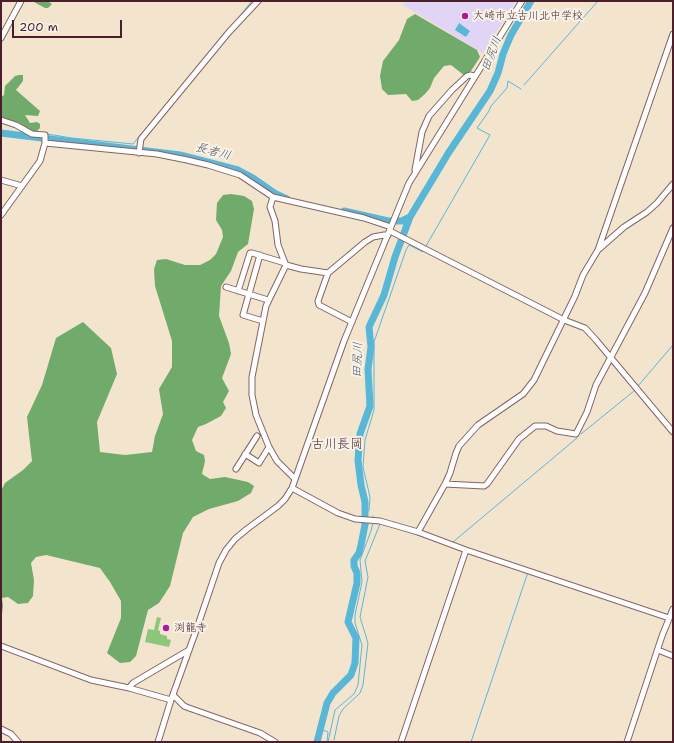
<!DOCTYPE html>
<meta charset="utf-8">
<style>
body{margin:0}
#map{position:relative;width:674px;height:743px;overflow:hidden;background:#f3e5cd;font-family:"Shantell Sans",sans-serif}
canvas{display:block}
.frame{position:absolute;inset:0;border:2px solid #4a1f2b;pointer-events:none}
.scale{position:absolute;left:12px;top:20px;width:110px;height:18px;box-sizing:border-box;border:2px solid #4a1f2b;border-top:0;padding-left:5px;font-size:12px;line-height:14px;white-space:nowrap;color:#4a1f2b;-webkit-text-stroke:3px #f7f3e8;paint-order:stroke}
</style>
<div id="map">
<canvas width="674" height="743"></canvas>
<div class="frame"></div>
<div class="scale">200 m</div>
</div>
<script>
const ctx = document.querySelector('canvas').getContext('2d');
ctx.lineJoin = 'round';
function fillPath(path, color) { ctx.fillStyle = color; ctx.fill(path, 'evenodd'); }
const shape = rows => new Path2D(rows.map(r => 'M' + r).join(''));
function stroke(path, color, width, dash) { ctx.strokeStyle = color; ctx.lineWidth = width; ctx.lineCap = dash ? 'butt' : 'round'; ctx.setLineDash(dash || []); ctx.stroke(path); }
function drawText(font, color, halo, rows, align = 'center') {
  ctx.font = font + ' "Shantell Sans","Klee One",sans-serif'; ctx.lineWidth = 4; ctx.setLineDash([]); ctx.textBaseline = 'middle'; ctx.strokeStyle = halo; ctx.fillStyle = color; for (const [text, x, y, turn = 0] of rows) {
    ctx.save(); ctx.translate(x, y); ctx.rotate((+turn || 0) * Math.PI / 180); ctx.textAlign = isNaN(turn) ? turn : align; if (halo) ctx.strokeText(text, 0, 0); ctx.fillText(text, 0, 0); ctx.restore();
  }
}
fillPath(shape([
 [406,1,516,1,483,53,403,5]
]), '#e1d4f4');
fillPath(shape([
 [157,617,161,618,158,630,160,631,160,634,167,636,167,639,171,640,169,647,145,642,148,629,154,630]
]), '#8bc67b');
fillPath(shape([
 [32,1,49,2,52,4,48,8,45,8],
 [415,14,477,50,480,57,471,71,465,76,451,65,444,66,434,78,430,88,425,94,418,100,412,101,406,94,388,95,382,89,380,76,383,61,399,40,407,19],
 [19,75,23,75,23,81,16,90,40,111,38,116,25,115,30,123,37,122,40,124,40,128,36,132,31,131,1,118,1,97,4,95,5,86,15,76],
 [231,194,244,196,252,201,254,209,248,244,238,252,231,271,221,286,219,316,229,343,231,354,222,378,229,391,223,402,226,408,221,416,206,424,198,427,192,440,196,451,204,455,205,461,202,474,210,479,225,477,248,482,254,486,251,493,238,501,209,509,193,517,183,533,170,586,159,603,148,610,136,656,130,662,120,663,107,653,121,618,121,601,110,582,100,568,46,555,36,557,31,563,34,580,33,596,28,603,18,604,8,597,2,598,3,606,1,622,1,491,5,483,23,470,32,461,27,417,42,385,56,338,83,322,111,348,117,374,97,422,100,452,125,455,152,452,155,436,163,414,159,389,172,367,172,341,155,286,154,269,157,260,166,259,185,265,200,265,210,260,216,254,223,237,222,230,216,220,217,203,223,195]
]), '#70ab6b');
fillPath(shape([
 [459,23,470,31,466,37,455,30]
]), '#58b6d7');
stroke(shape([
 [230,28,252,1],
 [524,85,598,1],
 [47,134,72,138,133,144,157,115],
 [426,246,490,135,477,128,489,111,491,106,507,88,508,81,521,89],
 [638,386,673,345],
 [581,434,634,391],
 [369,511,370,497,363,467,365,440,374,410,374,342,406,250,409,245,423,252,424,250],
 [373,516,373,518],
 [396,528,444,544],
 [453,542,577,438],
 [673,617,672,620,673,621],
 [320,730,326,731,328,732,327,742],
 [334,740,339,716,343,709,360,693,363,685,368,643,360,617,368,577,365,561,380,524],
 [328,742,335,710,354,694,358,685,362,645,355,623,355,615,362,582,360,560,371,531,373,522],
 [471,742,528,572]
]), '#58b6d7', 1);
stroke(shape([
 [1,133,180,155,238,170,253,178,276,194,287,199],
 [344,211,388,221,402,221,410,217],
 [317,742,327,703,333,693,351,675,355,663,356,638,348,622,357,583,357,573,354,566,354,560,359,553,361,545,365,525,365,502,361,485,358,460,360,434,370,406,368,369,371,347,369,327,384,295,395,257,410,217,449,152,490,91,498,73,503,54,511,35,531,1]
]), '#58b6d7', 7);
const minor = shape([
 [1,38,21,1],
 [1,120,16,125,32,134,45,135,45,143,157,154,187,160,208,165,240,175,273,197,364,218,391,227],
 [139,153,141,139,229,32,258,1],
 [415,170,422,132,429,116,452,90,467,76,470,75,474,76],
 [1,180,22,186],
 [273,197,270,207,275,221,278,245,285,263],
 [1,215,40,161,45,143],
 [390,231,564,320,585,328,596,340,673,432],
 [599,249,624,227,647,212,657,203,673,184],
 [260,255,243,315,263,321],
 [286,265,266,306,252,377,252,395,256,415,269,447,277,461,295,479],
 [286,265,301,269,328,273],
 [226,287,268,300],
 [238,291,250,253,252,253,285,263],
 [352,322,319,305,318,301,328,273,365,242,373,237,384,235,388,235],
 [245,454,259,463,269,447],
 [236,469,257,436],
 [445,484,484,486,487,484,519,439,535,426,546,426,557,431,576,434,587,412,596,385,645,293,673,228],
 [292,488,338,513,355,519,380,521,418,532,466,550,401,742],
 [418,532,445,484,450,473,456,453,459,446,478,425,523,394,534,380,575,296,583,275,598,250,673,34],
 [466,550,669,618],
 [1,646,91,680,129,688,171,700],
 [658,650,673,656],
 [129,688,133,683,189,650],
 [173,695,184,706,189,708,260,733,275,742],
 [1,729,11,734,18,742],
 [158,742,171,700,197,628,219,563,226,550,235,539,247,529,278,506,285,499,292,488,344,341,409,183,522,1],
 [627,742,662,636,673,609]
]);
stroke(minor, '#856464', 7);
stroke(minor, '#fff', 5);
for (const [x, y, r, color] of [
 [465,16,4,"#b5179e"],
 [166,628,4,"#b5179e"]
]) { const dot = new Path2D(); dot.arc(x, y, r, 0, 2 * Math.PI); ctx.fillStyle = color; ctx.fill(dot); stroke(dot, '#f7f3e8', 1.5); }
drawText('11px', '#4a1f2b', '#f7f3e8', [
 ["大崎市立古川北中学校",473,16],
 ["渕龍寺",174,628]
], 'left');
drawText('italic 12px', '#4f5467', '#f7f3e8', [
 ["田尻川",492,54,-69],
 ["長者川",213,152,15],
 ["田尻川",358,360,-88]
]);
drawText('13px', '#4a1f2b', '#f7f3e8', [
 ["古川長岡",337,445]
]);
</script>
